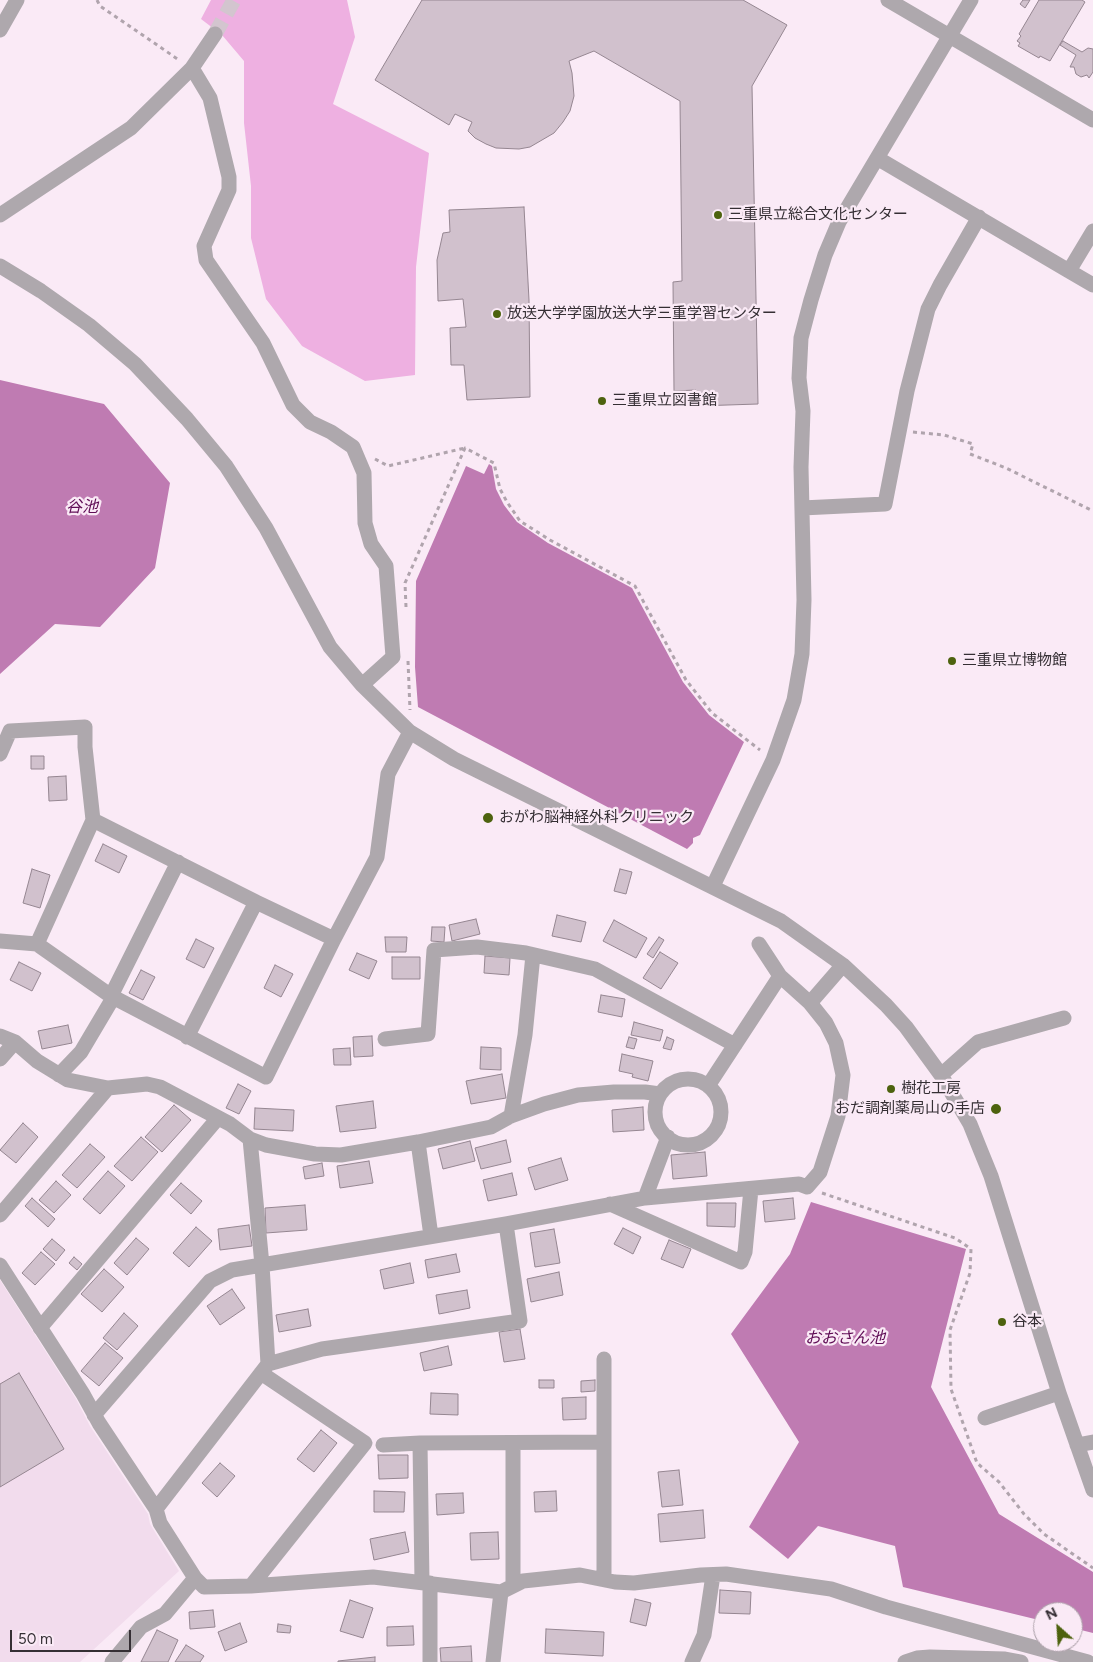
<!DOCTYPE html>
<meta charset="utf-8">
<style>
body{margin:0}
#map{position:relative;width:1093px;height:1662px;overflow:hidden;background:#faeaf6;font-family:Figtree,sans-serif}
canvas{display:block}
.north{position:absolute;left:1033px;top:1602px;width:50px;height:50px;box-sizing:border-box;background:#faeaf6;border:1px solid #ab9fa8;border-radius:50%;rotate:334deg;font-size:14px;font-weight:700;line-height:20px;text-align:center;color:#352f34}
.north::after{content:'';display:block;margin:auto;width:18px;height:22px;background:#4d620e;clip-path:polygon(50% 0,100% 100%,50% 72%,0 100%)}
.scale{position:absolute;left:10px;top:1630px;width:121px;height:22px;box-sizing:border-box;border:2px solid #352f34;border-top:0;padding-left:6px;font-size:15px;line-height:18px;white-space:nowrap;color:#352f34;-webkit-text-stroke:4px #faeaf6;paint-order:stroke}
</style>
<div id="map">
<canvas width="1093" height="1662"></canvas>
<div class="north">N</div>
<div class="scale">50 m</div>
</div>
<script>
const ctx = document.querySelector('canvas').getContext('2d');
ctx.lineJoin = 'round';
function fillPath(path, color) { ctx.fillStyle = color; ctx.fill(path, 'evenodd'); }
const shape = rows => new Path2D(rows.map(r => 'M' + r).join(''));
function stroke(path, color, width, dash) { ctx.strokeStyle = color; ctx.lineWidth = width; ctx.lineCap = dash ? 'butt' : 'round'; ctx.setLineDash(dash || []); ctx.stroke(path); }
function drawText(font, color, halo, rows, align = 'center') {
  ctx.font = font + ' Figtree,"Noto Sans JP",sans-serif'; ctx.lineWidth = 4.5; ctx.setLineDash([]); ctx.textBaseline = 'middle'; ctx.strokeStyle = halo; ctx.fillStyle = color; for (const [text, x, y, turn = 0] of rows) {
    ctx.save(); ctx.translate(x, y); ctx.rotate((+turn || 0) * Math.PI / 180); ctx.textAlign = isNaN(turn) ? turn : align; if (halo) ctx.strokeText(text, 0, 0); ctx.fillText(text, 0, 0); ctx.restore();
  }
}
fillPath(shape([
 [0,1280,76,1399,90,1426,148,1514,150,1524,179,1571,80,1662,0,1662]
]), '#f2dced');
fillPath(shape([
 [211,0,347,0,355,37,333,104,429,153,416,267,415,375,365,381,302,346,266,299,251,238,251,186,244,123,244,61,222,35,201,19]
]), '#eeb0e1');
fillPath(shape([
 [0,380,104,404,170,483,155,568,100,627,55,624,0,674],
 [489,464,492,466,496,489,504,505,517,522,548,543,632,588,683,682,709,715,744,742,700,835,693,838,693,843,687,849,418,707,415,667,416,581,466,466,484,474],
 [811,1202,966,1249,931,1387,999,1514,1093,1572,1093,1633,1073,1628,1073,1612,1043,1612,1043,1621,903,1587,895,1546,818,1526,788,1559,749,1527,799,1442,731,1334,790,1254]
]), '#bf7bb2');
const building = shape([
 [422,0,743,0,787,25,752,86,758,404,697,406,696,390,674,391,673,282,682,281,680,101,594,51,569,61,572,73,574,96,570,111,563,122,554,133,530,147,519,149,496,148,486,144,475,138,468,131,472,122,455,114,449,125,375,80,422,0],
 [1023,0,1030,0,1025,8,1020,4,1023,0],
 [1039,0,1082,0,1085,2,1050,61,1040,56,1039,58,1018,46,1020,43,1017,41,1021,36,1019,34,1039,0],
 [1063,41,1082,52,1088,48,1093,49,1093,72,1089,78,1087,75,1081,77,1076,74,1074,67,1070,67,1076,55,1060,45,1063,41],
 [524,207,529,300,530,397,467,400,464,365,451,365,450,328,466,327,463,299,438,301,437,260,443,233,450,232,449,210,524,207],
 [31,756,44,756,44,769,31,769,31,756],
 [66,776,67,800,49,801,48,777,66,776],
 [103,844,127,856,119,873,95,861,103,844],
 [32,869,50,875,40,908,23,903,32,869],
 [620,869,632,872,626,894,614,891,620,869],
 [557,915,586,922,581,942,552,936,557,915],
 [476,919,480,934,452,941,449,925,476,919],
 [614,920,647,938,636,958,603,941,614,920],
 [432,927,445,927,444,942,431,941,432,927],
 [385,937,407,937,406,952,386,952,385,937],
 [659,937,664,940,653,958,647,954,659,937],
 [196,939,214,948,204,968,186,959,196,939],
 [660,952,678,963,661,989,643,978,660,952],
 [357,953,377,961,369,979,349,970,357,953],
 [485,956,510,958,509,975,484,973,485,956],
 [392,957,420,957,420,979,392,979,392,957],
 [19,962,41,973,32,991,10,980,19,962],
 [275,965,293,974,281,997,264,988,275,965],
 [141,970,155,977,143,1000,129,993,141,970],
 [601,995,625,999,622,1017,598,1012,601,995],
 [634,1022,663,1030,660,1041,631,1035,634,1022],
 [68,1025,72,1043,42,1049,38,1031,68,1025],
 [372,1036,373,1056,354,1057,353,1037,372,1036],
 [629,1037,637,1039,634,1049,626,1047,629,1037],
 [667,1037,674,1040,671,1050,663,1048,667,1037],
 [481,1047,501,1048,501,1070,480,1069,481,1047],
 [350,1048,351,1065,334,1065,333,1049,350,1048],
 [622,1054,653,1061,648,1081,632,1077,633,1074,619,1071,622,1054],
 [502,1074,506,1098,471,1104,466,1081,502,1074],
 [238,1084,251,1091,239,1114,226,1108,238,1084],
 [373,1101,376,1128,340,1132,336,1106,373,1101],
 [174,1105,191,1120,162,1152,145,1137,174,1105],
 [643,1107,644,1130,613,1132,612,1110,643,1107],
 [255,1108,294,1110,293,1131,254,1129,255,1108],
 [23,1123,38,1137,16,1163,0,1150,23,1123],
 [141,1137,158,1152,132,1181,114,1166,141,1137],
 [506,1140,511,1162,481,1169,475,1148,506,1140],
 [470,1141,475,1161,443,1169,438,1149,470,1141],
 [90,1144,105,1157,77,1188,62,1175,90,1144],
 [705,1152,707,1176,673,1179,671,1155,705,1152],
 [561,1158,568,1180,535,1190,528,1168,561,1158],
 [369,1161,373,1183,340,1188,337,1166,369,1161],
 [322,1163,324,1176,305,1179,303,1167,322,1163],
 [108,1171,125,1186,100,1214,83,1199,108,1171],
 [512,1173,517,1195,488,1201,483,1180,512,1173],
 [56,1181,71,1195,54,1213,39,1200,56,1181],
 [181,1183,202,1201,191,1214,170,1195,181,1183],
 [32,1198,55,1219,48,1227,25,1206,32,1198],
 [793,1198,795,1219,765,1222,763,1201,793,1198],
 [707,1203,736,1203,735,1227,707,1226,707,1203],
 [305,1205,307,1230,266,1233,265,1208,305,1205],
 [249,1225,252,1246,220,1250,218,1229,249,1225],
 [196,1227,212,1241,189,1267,173,1253,196,1227],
 [623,1228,641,1237,633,1254,614,1244,623,1228],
 [554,1229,560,1263,535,1267,530,1233,554,1229],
 [136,1238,149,1249,127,1275,114,1263,136,1238],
 [52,1239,65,1250,56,1261,43,1249,52,1239],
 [669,1240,691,1249,683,1268,661,1259,669,1240],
 [41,1252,55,1264,35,1285,22,1273,41,1252],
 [456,1254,460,1272,428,1278,425,1260,456,1254],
 [74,1257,82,1264,77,1270,69,1263,74,1257],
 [410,1263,414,1283,384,1289,380,1270,410,1263],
 [104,1269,124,1287,102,1312,81,1294,104,1269],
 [559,1272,563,1295,531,1302,527,1279,559,1272],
 [232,1289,245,1308,220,1325,207,1306,232,1289],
 [467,1290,470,1308,439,1314,436,1295,467,1290],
 [308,1309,311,1326,279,1332,276,1315,308,1309],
 [124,1313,138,1326,117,1350,103,1338,124,1313],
 [520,1329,525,1359,504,1362,499,1332,520,1329],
 [105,1343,123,1358,99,1386,81,1371,105,1343],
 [448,1346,452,1365,424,1371,420,1353,448,1346],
 [19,1373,64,1449,0,1487,0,1384,19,1373],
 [539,1380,554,1380,554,1388,539,1388,539,1380],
 [595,1380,595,1391,581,1392,581,1381,595,1380],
 [431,1393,458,1394,458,1415,430,1414,431,1393],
 [586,1397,586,1419,563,1420,562,1398,586,1397],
 [321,1430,337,1443,314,1472,297,1459,321,1430],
 [378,1455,408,1455,408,1478,379,1479,378,1455],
 [220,1463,235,1476,217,1497,202,1483,220,1463],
 [679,1470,683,1505,662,1507,658,1472,679,1470],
 [374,1491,405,1492,404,1512,374,1512,374,1491],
 [556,1491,557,1511,535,1512,534,1492,556,1491],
 [463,1493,464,1513,437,1515,436,1494,463,1493],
 [703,1510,705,1538,660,1542,658,1514,703,1510],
 [405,1532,409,1552,374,1560,370,1539,405,1532],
 [498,1532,499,1559,471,1560,470,1533,498,1532],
 [720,1590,751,1592,750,1614,719,1613,720,1590],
 [635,1599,651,1603,646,1626,630,1622,635,1599],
 [350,1600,373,1608,363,1638,340,1631,350,1600],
 [213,1610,215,1627,190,1629,189,1612,213,1610],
 [240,1623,247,1642,225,1651,218,1632,240,1623],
 [278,1624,291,1626,290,1633,277,1632,278,1624],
 [413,1626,414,1645,387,1646,387,1627,413,1626],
 [546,1629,604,1632,603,1656,545,1653,546,1629],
 [157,1630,178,1640,168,1662,141,1662,157,1630],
 [186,1645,204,1656,200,1662,175,1662,186,1645],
 [471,1646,472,1662,441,1662,440,1648,471,1646],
 [375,1657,375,1662,338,1662,338,1661,375,1657]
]);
fillPath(building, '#d1c1cd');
stroke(building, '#958691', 1);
stroke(shape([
 [215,34,234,0]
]), '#d3c5cf', 15, [15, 8]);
stroke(shape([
 [97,0,100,6,179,60],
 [913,432,944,435,973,444,970,454,1006,468,1093,511],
 [375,459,388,466,465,448],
 [406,607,405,583,465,448,494,463,500,489,507,502,520,521,550,540,635,586,686,680,712,713,760,750],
 [408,661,410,710],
 [822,1193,955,1238,971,1249,970,1273,950,1330,951,1389,977,1463,999,1482,1024,1514,1044,1534,1093,1568]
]), '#b0a4ad', 3, [4, 4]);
stroke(shape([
 [888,0,1093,120],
 [0,30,17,0],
 [192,68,210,98,229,177,229,190,204,246,206,260,263,343,293,405,310,422,331,432,353,447,364,473,365,523,371,544,386,566,393,657,362,685],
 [877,158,1069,271,1093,231],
 [0,215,131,128,192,68,215,34],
 [0,266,41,291,89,325,135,364,187,419,226,466,266,528,330,647,362,685,410,732,454,759,781,921,843,965,886,1005,906,1027,941,1075,970,1124,980,1149,991,1176,1059,1393,1093,1490],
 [1069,271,1093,285],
 [802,508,885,504,907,391,928,309,940,285,979,217],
 [0,754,10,731,85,727,85,747,93,820,256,902,334,939],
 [713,886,773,760,794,700,802,654,804,600,801,467,803,411,799,378,801,338,811,300,825,255,839,222,971,0],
 [0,941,37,944,111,996,266,1077,334,939,377,857,388,774,410,732],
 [37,944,93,820],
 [759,944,780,976,810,1003],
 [111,996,178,862],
 [0,1036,15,1042,37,1061,68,1080,108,1088,147,1084,160,1087,230,1124,250,1139,266,1145,315,1154,341,1155,418,1142,491,1127,511,1116,544,1104,578,1095,614,1092,645,1092,660,1094],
 [187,1037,256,902],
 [385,1039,428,1034,434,950,477,947,526,953,595,969,735,1045],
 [0,1059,15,1042],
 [59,1075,81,1052,113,998],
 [941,1075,978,1042,1064,1018],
 '655 1112a33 33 0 1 1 66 0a33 33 0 1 1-66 0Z',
 [708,1086,780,976],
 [511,1116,525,1035,533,955],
 [250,1139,262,1265,268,1364],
 [418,1142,431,1236],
 [645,1198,668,1137],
 [610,1204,741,1262,745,1252,751,1189],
 [0,1215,108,1088],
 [0,1265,83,1394,99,1423,156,1509,160,1523,195,1578,204,1587,251,1586,373,1577,501,1592,523,1581,580,1575,615,1582,634,1583,701,1575,726,1574,831,1589,886,1607,1088,1662],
 [40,1328,218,1118],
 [94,1415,203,1289,210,1281,232,1270,506,1224,645,1198,799,1184,807,1187,820,1172,838,1116,843,1075,836,1043,826,1023,810,1003,843,965],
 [985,1418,1059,1393],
 [604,1442,604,1359],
 [420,1443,422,1582],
 [513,1443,513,1585],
 [383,1445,420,1443,604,1442,604,1579],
 [1077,1445,1093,1442],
 [156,1509,268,1364,322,1349,520,1321,506,1224],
 [251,1586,365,1443,261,1373],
 [112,1662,141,1627,165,1614,195,1578],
 [430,1662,430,1583],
 [493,1662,501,1592],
 [692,1662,704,1635,713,1575],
 [905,1662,917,1658,930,1657,1005,1659,1021,1662]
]), '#aea8ad', 15);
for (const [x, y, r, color] of [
 [718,215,5,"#4d620e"],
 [497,314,5,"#4d620e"],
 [602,401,5,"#4d620e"],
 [952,661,5,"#4d620e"],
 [488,818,6,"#4d620e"],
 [891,1089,5,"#4d620e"],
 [996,1109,6,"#4d620e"],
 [1002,1322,5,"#4d620e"]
]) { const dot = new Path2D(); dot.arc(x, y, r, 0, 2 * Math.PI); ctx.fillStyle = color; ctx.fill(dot); stroke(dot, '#faeaf6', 2); }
drawText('15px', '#352f34', '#faeaf6', [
 ["三重県立総合文化センター",728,215],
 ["放送大学学園放送大学三重学習センター",507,314],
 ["三重県立図書館",612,401],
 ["三重県立博物館",962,661],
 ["おがわ脳神経外科クリニック",499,818],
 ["樹花工房",901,1089],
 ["おだ調剤薬局山の手店",985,1109,"right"],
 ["谷本",1012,1322]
], 'left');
drawText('italic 16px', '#5f0c55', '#faeaf6', [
 ["谷池",82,507],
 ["おおさん池",845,1338]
]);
</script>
